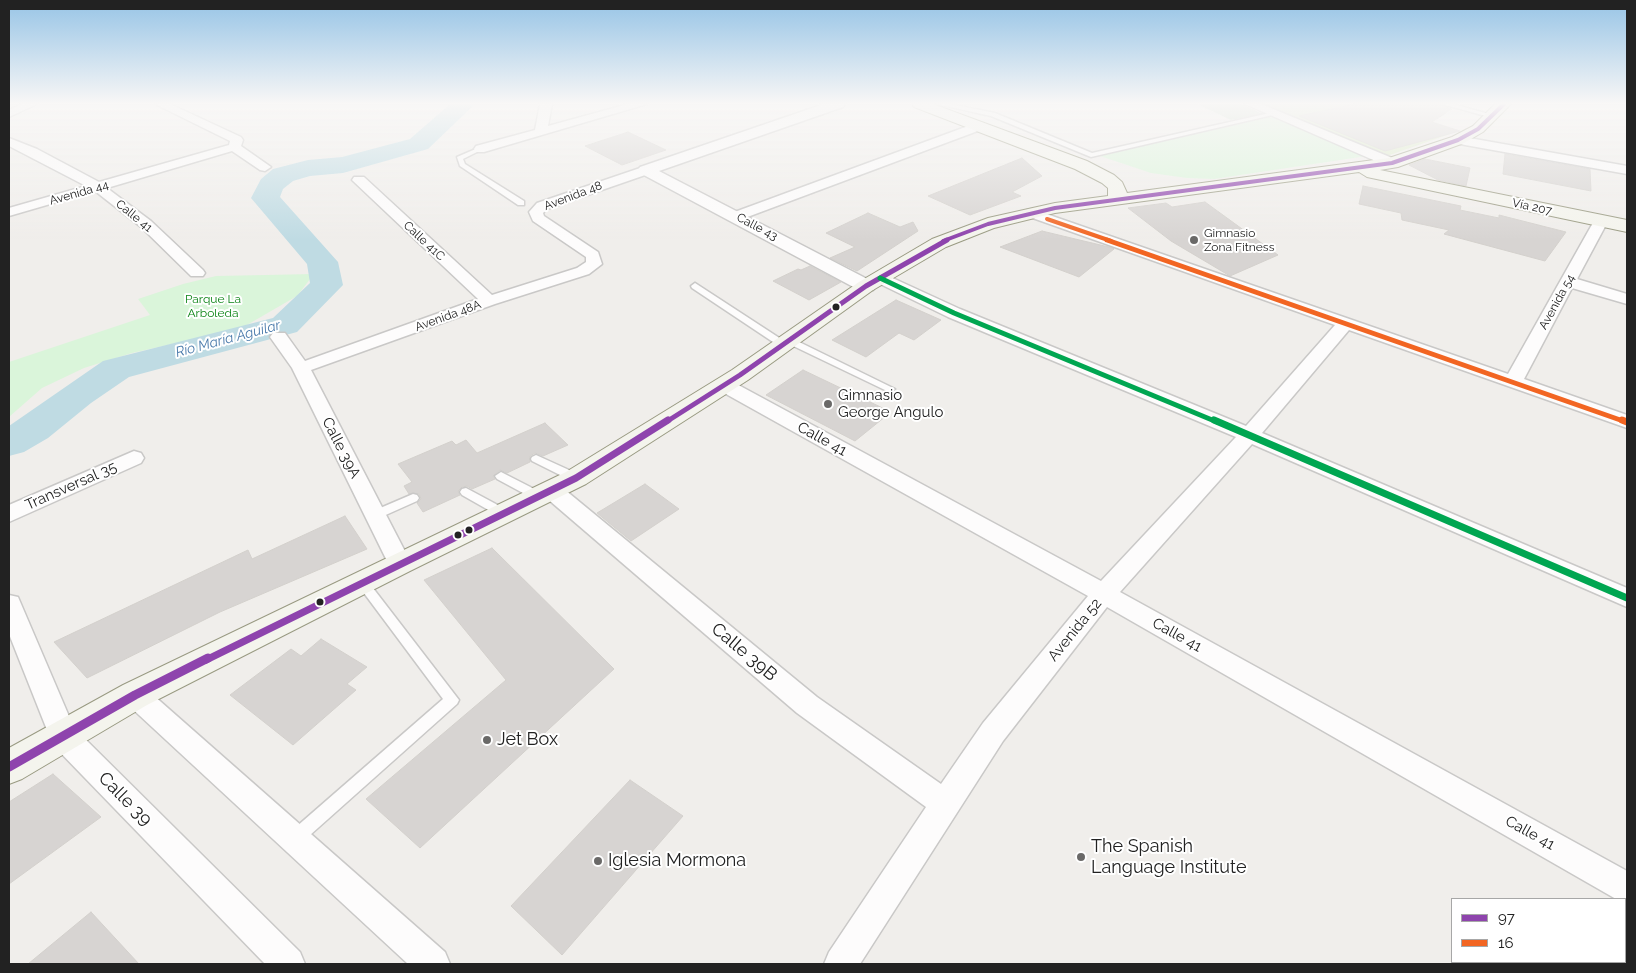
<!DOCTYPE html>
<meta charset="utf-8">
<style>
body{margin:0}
#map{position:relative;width:1636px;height:973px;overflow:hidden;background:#f0eeeb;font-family:Raleway,sans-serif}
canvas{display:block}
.frame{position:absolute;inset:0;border:10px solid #222;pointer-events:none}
.legend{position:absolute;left:1451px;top:898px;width:175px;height:65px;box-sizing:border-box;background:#fff;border:1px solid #a7a7a7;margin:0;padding:6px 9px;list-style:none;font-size:15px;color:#222}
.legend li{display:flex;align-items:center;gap:10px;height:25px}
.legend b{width:25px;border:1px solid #a7a7a7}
</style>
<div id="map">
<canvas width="1636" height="973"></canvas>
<div class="frame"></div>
<ul class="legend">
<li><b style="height:6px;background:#8e44ad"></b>97</li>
<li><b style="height:6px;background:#f26522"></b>16</li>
</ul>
</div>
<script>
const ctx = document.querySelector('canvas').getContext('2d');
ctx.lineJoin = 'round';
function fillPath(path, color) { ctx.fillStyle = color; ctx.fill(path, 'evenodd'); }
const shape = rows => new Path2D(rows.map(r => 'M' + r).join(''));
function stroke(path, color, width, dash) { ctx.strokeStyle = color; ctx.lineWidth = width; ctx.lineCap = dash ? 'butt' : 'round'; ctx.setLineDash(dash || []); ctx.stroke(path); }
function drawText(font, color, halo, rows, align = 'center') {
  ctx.font = font + ' Raleway,sans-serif'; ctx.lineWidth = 4; ctx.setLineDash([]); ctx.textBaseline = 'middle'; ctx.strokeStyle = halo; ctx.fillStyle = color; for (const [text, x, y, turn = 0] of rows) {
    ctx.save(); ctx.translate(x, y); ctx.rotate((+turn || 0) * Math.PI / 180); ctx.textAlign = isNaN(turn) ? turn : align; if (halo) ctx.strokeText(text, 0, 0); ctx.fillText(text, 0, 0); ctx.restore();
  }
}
fillPath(shape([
 [1261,104,1355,104,1406,113,1434,123,1453,133,1387,156]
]), '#ddeccb');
fillPath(shape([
 [1197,104,1242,104,1263,114,1231,120]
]), '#cadbca');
fillPath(shape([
 [1274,116,1367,156,1214,179,1187,178,1151,173,1100,156],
 [314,274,297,296,240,329,132,353,84,368,42,388,9,417,9,362,150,315,138,299,183,284,216,276]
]), '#daf5da');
fillPath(shape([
 [450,104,475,104,428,149,343,173,310,176,293,181,283,189,280,197,338,262,343,285,297,332,129,377,91,403,48,438,24,452,9,456,9,426,103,361,273,318,310,283,307,264,251,198,261,179,273,169,308,160,342,157,410,139,450,104]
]), '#bfdbe3');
const building = shape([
 [1355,104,1440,104,1452,109,1432,122,1460,131,1385,151,1299,116,1355,104],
 [628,132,666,150,622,165,585,146,628,132],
 [1505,154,1590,169,1591,191,1503,174,1505,154],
 [1022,158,1042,176,1012,192,1021,196,970,215,928,196,1022,158],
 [1425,159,1470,168,1466,186,1438,180,1409,165,1425,159],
 [1363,186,1461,206,1460,210,1499,218,1499,215,1566,232,1545,261,1444,234,1449,230,1402,220,1401,213,1359,204,1363,186],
 [1205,202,1278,255,1230,276,1171,241,1128,208,1166,203,1172,207,1205,202],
 [868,213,900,227,913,222,918,231,857,271,830,258,855,247,826,233,868,213],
 [1042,231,1113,248,1114,249,1079,277,1000,247,1042,231],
 [810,266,841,282,809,300,773,281,798,269,801,270,810,266],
 [896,300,941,320,914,340,899,333,866,357,832,340,896,300],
 [803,370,891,412,855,441,766,395,803,370],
 [545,423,568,445,543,456,535,453,530,456,530,462,507,473,500,470,493,476,495,479,472,489,467,486,462,487,458,491,460,495,423,512,417,503,421,499,419,494,409,494,404,486,412,482,398,464,452,441,456,445,466,440,477,453,545,423],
 [645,484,679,509,631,541,597,513,645,484],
 [345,516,367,549,220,612,87,678,54,642,248,550,252,559,345,516],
 [492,548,614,669,420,848,366,799,506,680,424,580,492,548],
 [321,639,367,667,347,684,356,690,293,745,230,695,291,649,301,656,321,639],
 [53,774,101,817,9,884,9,802,53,774],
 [630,780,683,816,562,955,511,906,630,780],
 [91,912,139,964,28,964,91,912]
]);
fillPath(building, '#d7d4d2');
stroke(building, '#d3d0cc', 1);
const service = shape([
 [937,104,950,104,995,113,1092,153,1274,112,1277,114,1091,157,991,116,937,104],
 [1442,104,1453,104,1496,116,1493,118,1442,104],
 [478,148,483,149,463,159,465,164,524,201,524,205,518,205,460,166,457,157,478,148],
 [695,283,784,341,785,338,791,338,895,389,890,392,887,391,785,342,785,346,779,346,692,288,691,286,695,283],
 [536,455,580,475,582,478,576,482,572,481,532,461,531,459,532,457,536,455],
 [501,472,542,493,544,496,542,499,534,499,497,479,495,476,501,472],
 [466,488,507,510,509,513,507,516,499,516,462,495,460,492,462,489,466,488],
 [413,494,417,495,419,498,417,501,379,518,375,519,369,515,371,512,413,494],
 [362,577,366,579,459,700,457,704,300,844,294,847,288,844,286,839,288,834,443,699,358,585,356,582,358,579,362,577]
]);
const minor = shape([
 [22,104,37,104,9,117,9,110,22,104],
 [155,104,170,104,241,137,243,140,241,146,271,167,265,171,260,170,232,151,107,188,151,221,203,270,205,273,203,276,191,276,141,227,95,191,9,216,9,208,86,186,9,146,9,138,37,149,99,182,229,145,230,141,155,104],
 [540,104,552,104,548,126,628,104,647,104,484,152,476,152,474,149,476,146,535,130,540,104],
 [1245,104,1261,104,1397,160,1398,163,1392,167,1387,166,1245,104],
 [979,122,983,123,983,129,742,219,737,220,730,216,732,213,979,122],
 [1458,136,1627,166,1627,174,1454,143,1452,140,1458,136],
 [646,166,651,167,652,170,651,173,547,209,543,213,544,216,598,252,602,264,589,274,495,304,311,370,411,563,407,569,399,572,391,569,292,368,270,337,273,333,285,333,305,361,478,299,352,180,354,177,364,177,492,295,577,268,586,262,586,257,533,221,529,212,537,203,646,166],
 [1032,209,1508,374,1594,221,1596,218,1606,218,1608,221,1577,279,1627,294,1627,304,1572,288,1524,379,1627,415,1627,428,1349,330,1262,433,1627,588,1627,607,1252,444,1120,592,1627,871,1627,904,1625,903,1625,899,1616,899,1107,607,1003,741,860,964,824,964,829,952,926,807,797,713,543,495,540,490,543,485,551,483,559,485,817,697,941,784,983,723,1088,596,717,389,715,385,717,381,731,381,1101,581,1236,437,948,317,874,281,872,278,874,275,886,275,960,309,1246,426,1335,325,1027,216,1025,213,1027,210,1032,209],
 [134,451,141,453,144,458,141,463,9,522,9,505,134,451],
 [9,595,18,597,21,604,74,728,300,952,305,964,265,964,53,745,9,634,9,595],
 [135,684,144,687,445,952,450,964,408,964,126,703,122,695,126,687,135,684]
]);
const tertiary = shape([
 [824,104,845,104,843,107,659,171,873,282,876,286,873,290,859,290,640,173,638,170,640,167,824,104]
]);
const secondary = shape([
 [912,104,933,104,1087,161,1114,175,1122,182,1127,193,1389,158,1452,137,1473,126,1495,104,1511,104,1483,132,1464,143,1398,167,1380,170,1627,220,1627,232,1367,177,1359,172,1055,213,994,228,946,247,873,290,748,380,586,484,410,571,147,705,22,779,9,784,9,748,123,685,566,472,732,370,859,282,932,239,988,218,1055,203,1108,196,1108,188,1102,183,1075,169,914,107,912,104]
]);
stroke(service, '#c9c8c7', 3);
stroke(minor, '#c9c8c7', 3);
stroke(tertiary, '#c9c8c7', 3);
stroke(secondary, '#999a82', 2);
fillPath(service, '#fdfcfc');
fillPath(minor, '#fdfcfc');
fillPath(tertiary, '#fdfcfc');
fillPath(secondary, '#f4f4ed');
stroke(shape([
 [943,241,988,224,1055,208,1392,163,1458,140,1478,129,1504,104]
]), '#8e44ad', 4);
stroke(shape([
 [666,422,740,375,866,286,947,240]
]), '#8e44ad', 5);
stroke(shape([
 [206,660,576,478,668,420]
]), '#8e44ad', 7);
stroke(shape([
 [9,767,135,695,208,658]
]), '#8e44ad', 9);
stroke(shape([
 [1047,219,1111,241]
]), '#f26522', 4);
stroke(shape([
 [1107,240,1626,422]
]), '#f26522', 5);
stroke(shape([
 [1622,420,1627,422]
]), '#f26522', 7);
stroke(shape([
 [880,278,954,313,1217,422]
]), '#00a651', 5);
stroke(shape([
 [1214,420,1627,598]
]), '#00a651', 7);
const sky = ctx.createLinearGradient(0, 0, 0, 240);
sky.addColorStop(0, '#97c4e6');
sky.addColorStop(0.43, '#f8f7f6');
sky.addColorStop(1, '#f8f7f600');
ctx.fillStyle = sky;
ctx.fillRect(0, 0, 1636, 240);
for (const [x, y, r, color] of [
 [1194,240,5,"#6a6968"],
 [836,307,4.5,"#222"],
 [828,404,5,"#6a6968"],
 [469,530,4.5,"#222"],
 [458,535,4.5,"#222"],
 [320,602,4.5,"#222"],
 [487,740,5,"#6a6968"],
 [1081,857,5,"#6a6968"],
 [598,861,5,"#6a6968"]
]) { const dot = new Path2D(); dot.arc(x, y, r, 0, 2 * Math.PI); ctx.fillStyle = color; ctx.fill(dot); stroke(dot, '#fff', 2); }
drawText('12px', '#222', '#fff', [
 ["Avenida 44",79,193,-16],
 ["Avenida 48",573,196,-21],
 ["Vía 207",1532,207,12],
 ["Calle 41",134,216,39],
 ["Calle 43",757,227,28],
 ["Calle 41C",424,241,43],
 ["Avenida 54",1557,302,-61],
 ["Avenida 48A",448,316,-20]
]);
drawText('12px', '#222', '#fff', [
 ["Gimnasio",1204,233],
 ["Zona Fitness",1204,247]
], 'left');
drawText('12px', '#0c8416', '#fff', [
 ["Parque La",213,299],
 ["Arboleda",213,313]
]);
drawText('italic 14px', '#4a7aab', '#fff', [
 ["Río María Aguilar",228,339,-15]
]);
drawText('15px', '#222', '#fff', [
 ["Gimnasio",838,395],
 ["George Angulo",838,412]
], 'left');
drawText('15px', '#222', '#fff', [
 ["Calle 41",822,439,29],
 ["Calle 39A",341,448,63],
 ["Transversal 35",71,486,-24],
 ["Avenida 52",1075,630,-51],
 ["Calle 41",1177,635,29],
 ["Calle 41",1530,833,29]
]);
drawText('18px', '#222', '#fff', [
 ["Calle 39B",744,652,40],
 ["Calle 39",125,799,45]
]);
drawText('18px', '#222', '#fff', [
 ["Jet Box",497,740],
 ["The Spanish",1091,847],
 ["Language Institute",1091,868],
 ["Iglesia Mormona",608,861]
], 'left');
</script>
